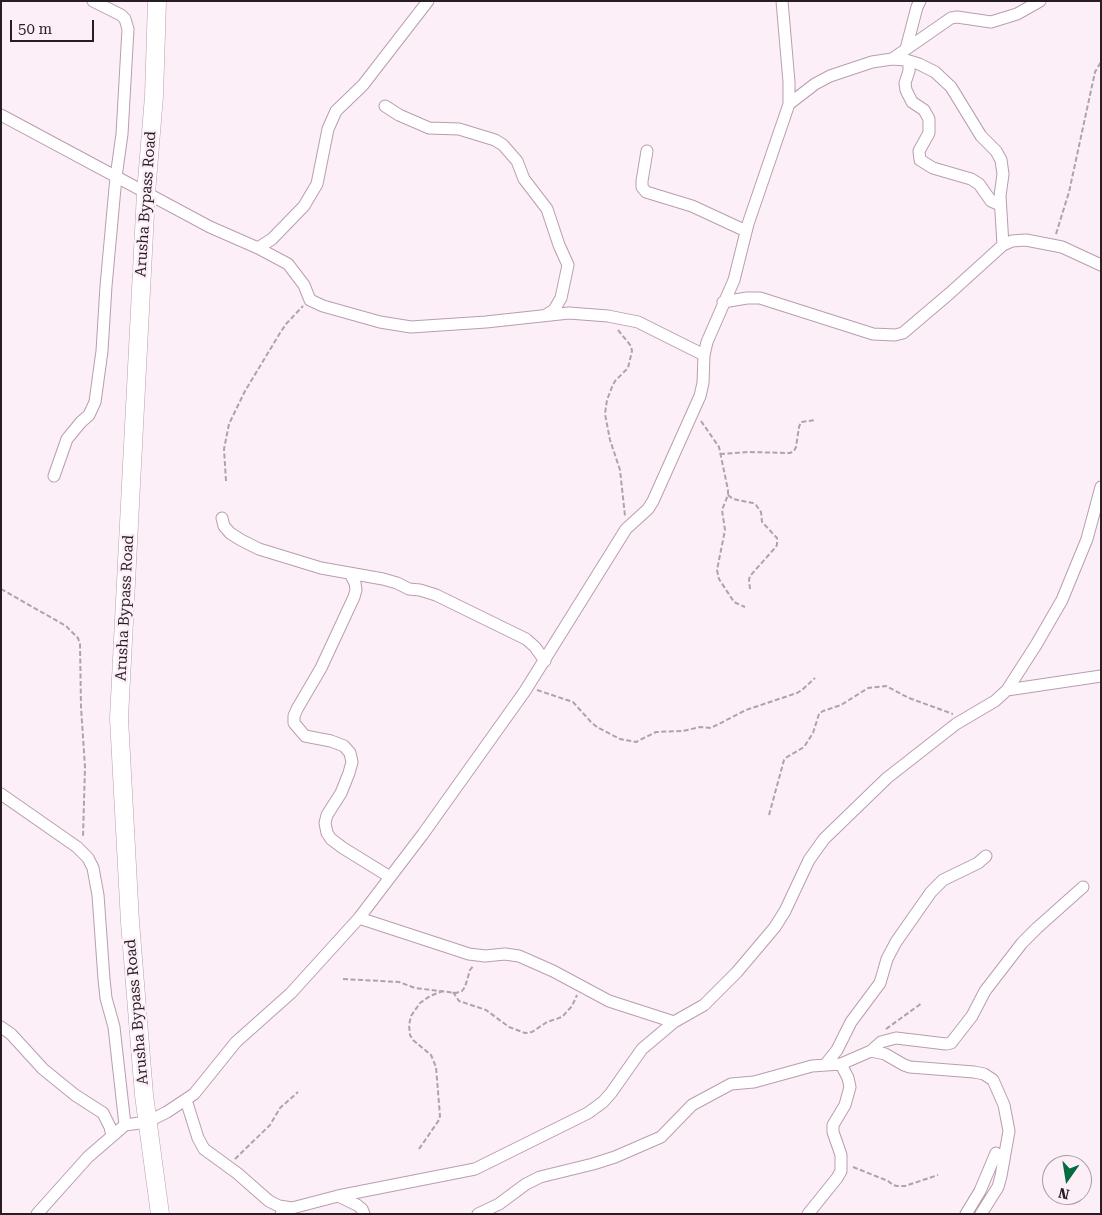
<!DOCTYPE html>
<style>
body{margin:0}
#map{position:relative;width:1102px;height:1215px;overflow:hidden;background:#fceff8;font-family:"Roboto Serif",serif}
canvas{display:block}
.frame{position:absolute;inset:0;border:2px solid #281d25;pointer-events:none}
.north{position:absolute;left:1042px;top:1155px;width:50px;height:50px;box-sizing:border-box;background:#fceff8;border:1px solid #a79ba4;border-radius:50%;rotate:193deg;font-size:14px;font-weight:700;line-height:20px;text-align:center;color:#281d25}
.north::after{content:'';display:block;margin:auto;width:18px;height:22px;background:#056c42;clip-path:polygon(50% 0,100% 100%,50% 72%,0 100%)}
.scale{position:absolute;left:10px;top:20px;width:84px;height:22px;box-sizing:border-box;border:2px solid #281d25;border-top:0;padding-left:6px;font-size:15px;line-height:18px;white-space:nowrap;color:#281d25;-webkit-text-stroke:4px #fceff8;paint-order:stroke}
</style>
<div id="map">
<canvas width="1102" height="1215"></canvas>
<div class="frame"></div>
<div class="north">N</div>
<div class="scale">50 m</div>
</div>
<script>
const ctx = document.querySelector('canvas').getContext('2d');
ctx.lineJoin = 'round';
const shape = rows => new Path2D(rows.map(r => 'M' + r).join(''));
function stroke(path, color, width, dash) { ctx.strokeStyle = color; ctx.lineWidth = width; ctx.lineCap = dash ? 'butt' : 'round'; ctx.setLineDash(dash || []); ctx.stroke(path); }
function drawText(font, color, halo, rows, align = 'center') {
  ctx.font = font + ' "Roboto Serif",serif'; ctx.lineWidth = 5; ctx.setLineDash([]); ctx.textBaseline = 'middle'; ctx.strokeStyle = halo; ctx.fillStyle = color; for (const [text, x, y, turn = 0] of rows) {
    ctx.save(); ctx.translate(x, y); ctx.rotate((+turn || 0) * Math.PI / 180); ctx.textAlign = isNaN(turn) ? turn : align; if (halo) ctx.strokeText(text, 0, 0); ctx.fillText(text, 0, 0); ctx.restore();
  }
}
const street = shape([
 [906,49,917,7,920,1],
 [892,59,951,18,957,17,991,22,1017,14,1040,1],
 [909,61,909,71,905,83,906,90,912,102,924,110,929,119,929,133,919,151,920,160,933,168,971,179,979,184,991,201,1000,205],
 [789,104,815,84,830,76,872,62,892,59,906,60,919,64,935,72,951,87,981,136,996,151,1001,160,1003,174,1000,196,1003,245],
 [385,106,399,115,429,128,459,129,495,140,503,145,517,161,524,179,547,209,559,245,568,265,561,298,554,310,546,315],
 [1,115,210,227,258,248,288,264,304,285,310,300,323,306,380,322,411,327,486,322,569,313,608,316,638,322,704,355],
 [647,151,642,181,642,187,646,192,692,206,746,231],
 [258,248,272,239,304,206,317,184,328,129,336,111,363,85,428,1],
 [723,302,747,298,760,298,873,334,895,335,903,333,950,293,1003,245,1012,241,1026,240,1062,247,1101,265],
 [54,476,67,439,81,422,89,415,95,402,102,351,106,286,116,177,122,134,128,29,125,19,121,15,93,1],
 [222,518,224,526,230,533,241,540,259,549,321,568,383,579,397,583,409,589,420,590,436,595,526,639,535,647,545,661],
 [350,573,355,583,356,590,354,597,321,668,297,709,294,716,294,723,305,736,331,741,344,746,350,753,352,762,349,773,341,793,327,815,325,823,327,833,331,839,343,848,390,877],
 [1007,690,1101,676],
 [1,794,77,847,88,858,93,868,98,895,104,979,106,998,114,1027,125,1125],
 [359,918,469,954,485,956,505,954,519,956,553,971,609,1001,674,1022],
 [1,1027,11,1034,43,1069,75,1095,103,1113,110,1127,112,1136],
 [871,1051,881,1042,896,1038,946,1044,951,1043,972,1016,985,991,1022,943,1037,928,1083,887],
 [825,1065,837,1050,851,1022,880,983,887,959,896,942,931,892,943,880,978,863,986,856],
 [186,1100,198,1138,204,1149,237,1173,269,1201,279,1206,292,1208],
 [338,1196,357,1205,362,1209,364,1214],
 [37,1214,88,1157,125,1125,147,1122,167,1112,194,1094,236,1042,291,993,359,918,423,834,525,691,626,529,648,509,653,501,700,396,703,383,704,355,707,342,734,280,748,224,789,104,789,82,782,1],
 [281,1214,292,1208,338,1196,475,1169,588,1113,603,1102,611,1093,642,1049,674,1022,704,1005,737,972,775,927,785,911,809,860,824,839,887,778,956,724,995,701,1007,690,1036,645,1062,600,1087,539,1101,487],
 [478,1214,499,1204,526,1184,540,1177,593,1164,615,1157,661,1137,692,1105,731,1084,754,1082,812,1066,841,1064,871,1051,885,1054,904,1065,910,1067,974,1072,984,1074,993,1080,1004,1105,1009,1131,1001,1176,998,1187,981,1214],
 [808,1214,837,1178,841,1171,841,1155,833,1132,833,1125,845,1105,850,1087,848,1078,841,1064],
 [966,1214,980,1191,996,1153]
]);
const primary = shape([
 [157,1,154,96,146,193,119,718,130,922,144,1095,160,1214]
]);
stroke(street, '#ba9db0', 13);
stroke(primary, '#ba9db0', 19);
stroke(shape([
 [1056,234,1069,192,1095,72,1101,62],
 [618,330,631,346,632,351,628,368,615,381,612,387,607,400,605,414,610,440,620,470,625,516],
 [701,421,719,447,728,490,728,495,722,510,725,530,717,570,719,579,734,602,745,607],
 [720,454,749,452,790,453,794,451,796,447,799,427,801,422,816,420],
 [226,481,224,449,229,424,245,391,280,333,286,324,303,306],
 [728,495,733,499,753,503,756,505,761,512,762,522,777,538,777,545,774,549,750,576,749,580,750,589],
 [1,589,66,626,78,638,80,644,81,707,85,767,83,837],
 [537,690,573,702,591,722,597,727,620,739,636,742,656,732,683,731,700,727,711,728,746,710,797,693,802,690,815,678],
 [769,815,784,760,787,757,804,747,813,733,819,714,823,711,841,705,868,688,886,686,909,698,953,714],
 [343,979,399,982,415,988,456,993,462,991,465,987,470,970,474,965],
 [453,992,459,1001,486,1010,509,1027,525,1033,532,1032,547,1022,562,1017,572,1006,577,995],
 [886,1029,922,1003],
 [419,1149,439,1120,440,1116,436,1067,431,1055,413,1040,410,1035,409,1025,411,1016,420,1003,430,996,443,991],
 [235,1159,270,1125,280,1108,298,1092],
 [853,1167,888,1181,893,1185,897,1186,905,1186,938,1175]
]), '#afa3ab', 2, [5, 2.5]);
stroke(street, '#fff', 11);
stroke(primary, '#fff', 18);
drawText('15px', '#281d25', '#fceff8', [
 ["Arusha Bypass Road",146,204,-86],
 ["Arusha Bypass Road",125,608,-87],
 ["Arusha Bypass Road",137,1012,-95]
]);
</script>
